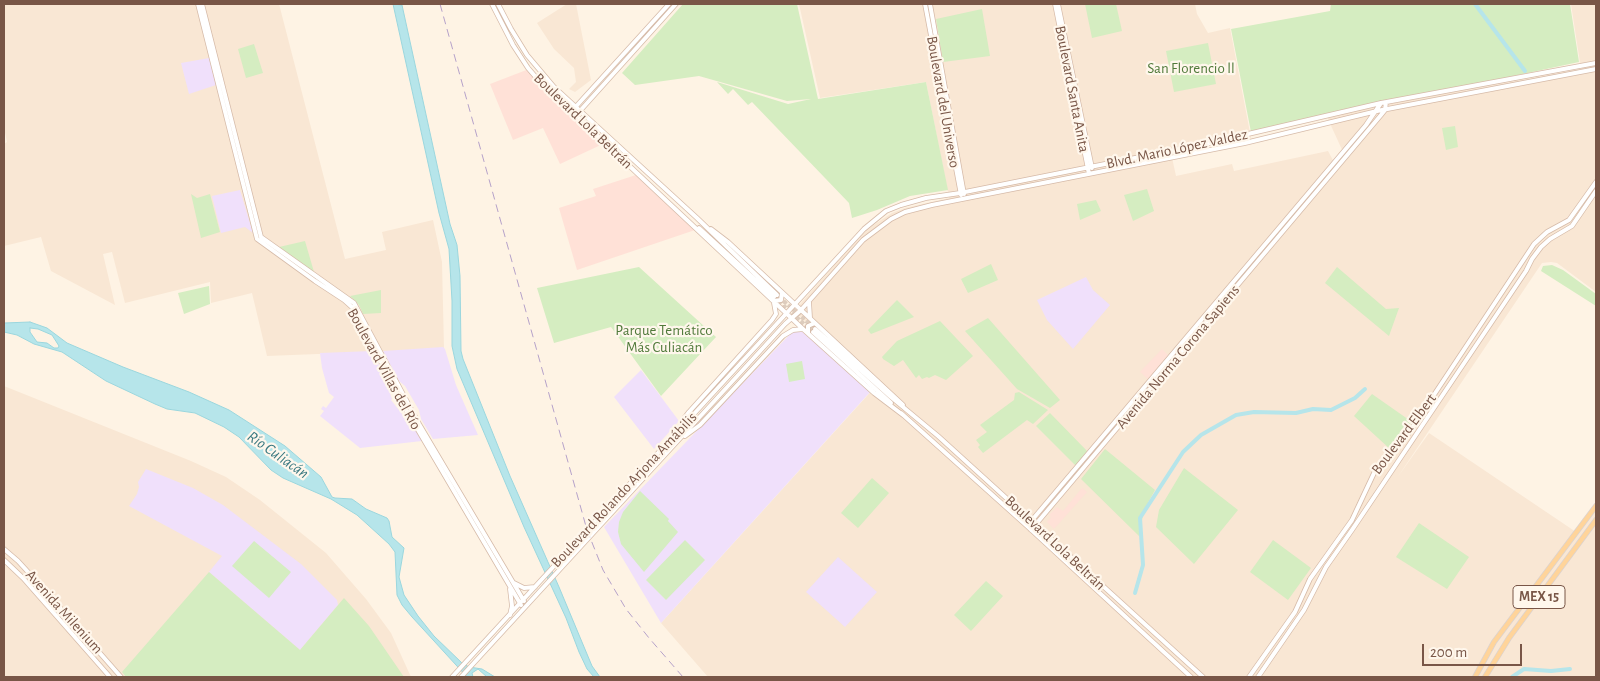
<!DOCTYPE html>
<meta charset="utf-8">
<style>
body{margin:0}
#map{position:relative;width:1600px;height:681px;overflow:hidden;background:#fef3e4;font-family:"Alegreya Sans",sans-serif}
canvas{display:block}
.frame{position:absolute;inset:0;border:5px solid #795647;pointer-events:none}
.scale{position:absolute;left:1422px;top:644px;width:100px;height:22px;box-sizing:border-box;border:2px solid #795647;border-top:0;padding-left:6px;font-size:15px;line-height:18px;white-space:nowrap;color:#795647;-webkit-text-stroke:4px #fff7ec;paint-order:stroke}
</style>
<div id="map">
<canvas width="1600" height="681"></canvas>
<div class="frame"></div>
<div class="scale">200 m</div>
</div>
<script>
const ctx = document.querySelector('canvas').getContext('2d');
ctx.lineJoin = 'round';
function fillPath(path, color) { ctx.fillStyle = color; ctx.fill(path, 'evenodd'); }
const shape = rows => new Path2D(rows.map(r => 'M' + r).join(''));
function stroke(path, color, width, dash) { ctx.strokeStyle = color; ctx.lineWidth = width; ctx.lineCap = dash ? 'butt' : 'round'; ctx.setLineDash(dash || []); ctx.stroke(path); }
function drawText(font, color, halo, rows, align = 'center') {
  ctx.font = font + ' "Alegreya Sans",sans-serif'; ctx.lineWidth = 4.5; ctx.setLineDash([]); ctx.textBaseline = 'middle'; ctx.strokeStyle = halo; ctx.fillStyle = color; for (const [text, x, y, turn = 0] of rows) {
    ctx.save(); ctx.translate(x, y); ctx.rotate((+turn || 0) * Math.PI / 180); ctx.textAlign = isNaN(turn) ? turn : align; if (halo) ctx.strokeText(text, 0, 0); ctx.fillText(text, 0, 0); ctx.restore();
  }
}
fillPath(shape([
 [4,4,279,4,345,259,386,250,382,232,433,220,442,262,444,349,267,356,252,293,211,303,210,282,125,303,112,252,103,254,115,305,51,271,41,237,4,246,4,144,7,142,4,128],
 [567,4,576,4,591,80,575,92,569,89,576,82,574,68,554,49,537,23],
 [799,4,1195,4,1197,14,1208,33,1230,28,1251,138,1171,153,1176,176,1232,164,1234,171,1328,151,1335,164,1344,154,1327,117,1366,108,1581,69,1571,4,1596,4,1596,292,1557,263,1551,262,1542,263,1397,478,1429,433,1576,532,1596,502,1596,677,708,677,661,623,876,386,794,311,863,233,878,222,892,213,905,208,949,198,926,82,820,98],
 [4,386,191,461,226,477,260,500,326,553,366,599,391,633,411,677,4,677]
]), '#f9e7d4');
fillPath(shape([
 [529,69,605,143,560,164,543,128,513,140,490,84],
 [639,174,698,229,577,270,559,208,596,196,593,189],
 [1162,349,1170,357,1150,381,1140,372],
 [1082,488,1087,492,1054,529,1047,522,1051,517,1049,515,1057,507,1063,511]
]), '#ffe1d7');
fillPath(shape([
 [209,58,216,85,189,94,181,63],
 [240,190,253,233,245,227,221,233,212,196],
 [1086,277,1093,290,1110,305,1073,349,1047,320,1037,300],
 [797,327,871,391,661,623,604,527],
 [443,347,445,349,456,385,478,435,433,439,421,419,419,410,405,386,399,381,383,351],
 [372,351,388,383,389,391,392,399,391,400,402,414,410,421,422,441,360,448,320,416,324,411,321,409,323,406,326,408,334,397,329,393,322,368,320,353],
 [641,370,679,421,654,449,614,397],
 [146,469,193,488,223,505,301,564,337,600,338,605,300,650,209,572,222,556,129,506,137,494,139,487,138,482],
 [838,557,877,592,845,627,806,592]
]), '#f0e0fb');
fillPath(shape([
 [683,4,797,4,818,99,926,82,948,190,910,196,877,210,852,218,849,203,752,102,748,105,733,89,728,94,717,82,788,104,811,99,787,101,699,76,635,85,622,73],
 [1085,4,1116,4,1122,31,1092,38],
 [1331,4,1570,4,1579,62,1251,132,1231,29,1330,11],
 [982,9,990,56,943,62,936,19],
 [1208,43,1216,84,1174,92,1166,51],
 [254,44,263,73,246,78,238,49],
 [1455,126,1458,147,1446,150,1442,128],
 [1147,189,1154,211,1133,221,1124,195],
 [191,194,197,198,210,194,220,232,201,238],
 [1096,200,1101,211,1080,220,1077,204],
 [305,241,314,272,279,247],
 [991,264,998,280,968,293,961,279],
 [1552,265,1563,270,1596,294,1596,306,1541,271,1543,266],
 [639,267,716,337,661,396,611,327,554,343,537,288],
 [1337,267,1386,309,1399,308,1389,336,1325,283],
 [209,286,210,304,184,314,178,293],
 [381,290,381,313,363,314,359,305,350,296],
 [897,300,914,317,871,334,868,330],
 [988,318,1060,400,1050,408,1017,389,965,331],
 [940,321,973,356,946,380,935,375,929,378,927,377,922,379,919,375,916,378,903,360,894,366,883,359,882,357,897,341],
 [802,361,805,379,789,382,786,364],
 [1019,392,1048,410,1033,424,1027,420,983,453,978,447,980,445,976,440,987,432,980,425,1014,400,1015,393],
 [1372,394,1412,422,1402,436,1390,449,1354,416],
 [1050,413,1088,452,1076,466,1036,426],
 [1105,449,1155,490,1144,510,1139,536,1081,479],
 [1184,468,1238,510,1194,564,1156,527,1159,510],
 [872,478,889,493,858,528,841,513],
 [640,491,669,519,668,521,678,532,644,572,621,544,618,532,619,522,623,512],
 [1419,523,1469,557,1447,589,1396,557],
 [685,540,705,560,666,600,646,580],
 [1273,540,1311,568,1288,600,1250,572],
 [254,541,291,572,269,598,232,566],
 [209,572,300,650,344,598,369,626,404,677,126,677,122,672],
 [986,581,1003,596,971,631,954,615]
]), '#d5edc1');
const water = shape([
 [393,4,402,5,450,224,457,245,460,276,461,351,463,359,510,476,559,587,592,666,600,677,594,677,587,669,579,652,566,618,524,527,457,369,452,346,452,301,449,249,439,213,393,4],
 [30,322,47,328,67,343,123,367,189,392,229,410,285,446,321,477,332,497,335,498,352,499,366,509,387,518,389,521,392,537,404,548,399,577,404,595,418,616,434,636,462,663,469,667,482,669,495,677,487,677,478,669,472,673,473,677,467,677,412,617,402,605,397,595,395,552,389,544,357,515,331,499,283,478,271,470,239,437,224,427,195,413,167,409,155,404,106,381,62,352,34,344,17,335,4,332,4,323,30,322],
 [30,328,38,329,52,335,59,346,58,348,54,348,47,343,37,342,30,332,30,328]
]);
fillPath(water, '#b6e5ea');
stroke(water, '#9bd6dd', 1);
stroke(shape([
 [1475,4,1525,71],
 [1135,593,1143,565,1140,518,1183,452,1201,435,1236,415,1254,412,1296,413,1313,409,1331,410,1355,398,1365,389],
 [1512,677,1524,669,1551,671,1570,669]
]), '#b6e5ea', 4);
stroke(shape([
 [774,297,813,332],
 [779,297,815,329]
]), '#ddccbd', 4, [4, 2]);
const secondary = shape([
 [198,4,257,239,315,281,344,300,354,309,401,401,521,605],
 [202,4,261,237,354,303,419,424,524,601],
 [492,4,513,45,528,68,540,82,803,329,874,393,903,415],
 [498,4,511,29,527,55,554,87,697,218,777,295],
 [925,4,961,195],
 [930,4,964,194],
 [1055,4,1089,174],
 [1058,4,1092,168],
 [571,112,669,4],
 [579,112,676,4],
 [699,228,774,297],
 [711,229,728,242,903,405],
 [774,301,781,300,782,293],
 [809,302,810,318],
 [815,329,891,397,938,436,1203,677],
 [813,332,891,403],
 [808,333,808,326,815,323],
 [901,413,1027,526,1191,677],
 [683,425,683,420,689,412,772,320,776,314,774,303],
 [685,436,700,425,783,336,793,330,803,329],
 [1027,526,1366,125,1381,103],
 [1031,530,1381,115,1385,110,1386,102],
 [4,549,18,561,40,585,121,677],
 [4,560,23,578,110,677],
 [514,583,524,588,535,587],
 [510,615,512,606,510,589],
 [452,677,864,229,886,211,901,205,926,198,960,193,1205,144,1381,103,1596,63],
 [461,677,785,324,801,310,863,240,891,219,905,212,932,205,1245,143,1377,111,1596,69],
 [1249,677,1295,612,1310,579,1352,520,1375,471,1408,434,1534,244,1547,232,1569,220,1596,182],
 [1258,677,1304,610,1326,567,1352,530,1526,271,1532,259,1541,247,1550,239,1572,226,1596,191]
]);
const primary = shape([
 [1475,677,1494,642,1596,506],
 [1485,677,1509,638,1596,520]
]);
stroke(secondary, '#d6bba9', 5.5);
stroke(primary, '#dcd3cf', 6);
stroke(secondary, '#fff', 4);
stroke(primary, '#ffd49a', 4.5);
stroke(shape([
 [440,4,587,530,603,570,626,609,649,638,683,677]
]), '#b5a1c9', 1, [8, 5]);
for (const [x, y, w] of [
 [1539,597,52]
]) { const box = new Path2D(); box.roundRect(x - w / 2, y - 11.5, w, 23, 4); ctx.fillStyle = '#fff7ec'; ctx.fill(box); stroke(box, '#795647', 1); }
drawText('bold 14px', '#795647', null, [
 ["MEX 15",1539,597]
]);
drawText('15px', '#517a3b', '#fff7ec', [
 ["San Florencio ll",1191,68],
 ["Parque Temático",664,330],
 ["Más Culiacán",664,347]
]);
drawText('15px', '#795647', '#fff7ec', [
 ["Boulevard Santa Anita",1072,89,79],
 ["Boulevard del Universo",943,102,80],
 ["Boulevard Lola Beltrán",583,121,44],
 ["Blvd. Mario López Valdez",1177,149,-12],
 ["Avenida Norma Corona Sapiens",1178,357,-50],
 ["Boulevard Villas del Río",384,369,61],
 ["Boulevard Elbert",1404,434,-53],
 ["Boulevard Rolando Arjona Amábilis",624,490,-47],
 ["Boulevard Lola Beltrán",1055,543,43],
 ["Avenida Milenium",64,612,48]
]);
drawText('italic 16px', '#397880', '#fff7ec', [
 ["Río Culiacán",278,455,35]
]);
</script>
